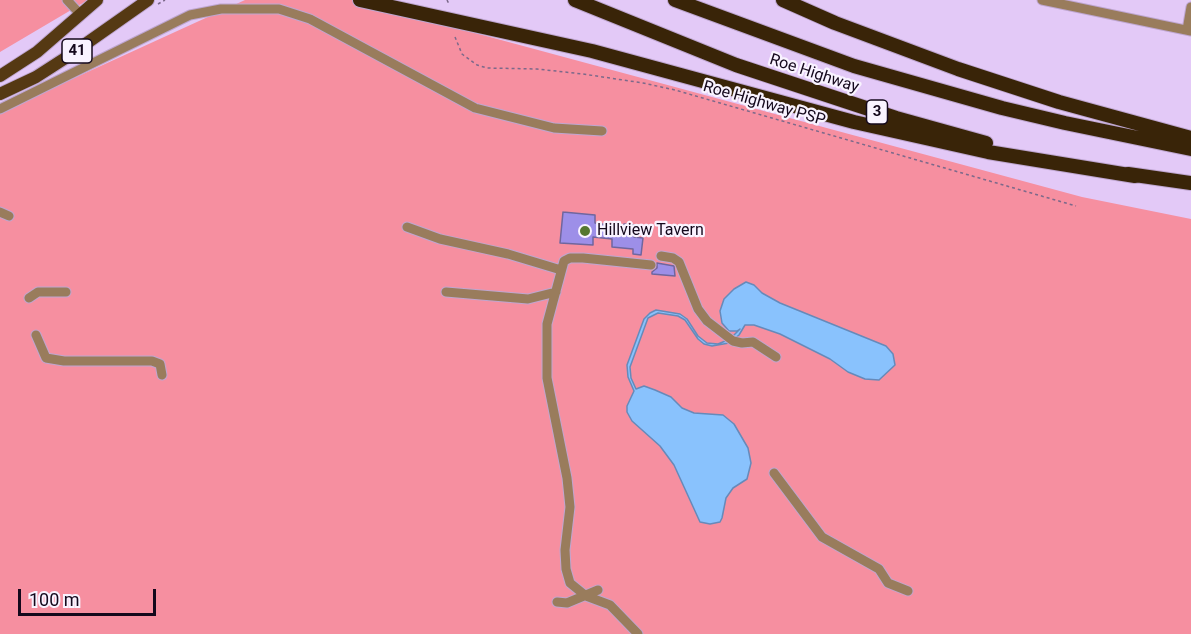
<!DOCTYPE html>
<style>
body{margin:0}
#map{position:relative;width:1191px;height:634px;overflow:hidden;background:#e3c9f7;font-family:Roboto,sans-serif}
canvas{display:block}
.scale{position:absolute;left:18px;top:589px;width:138px;height:27px;box-sizing:border-box;border:3px solid #14081c;border-top:0;padding-left:8px;font-size:18px;line-height:21px;white-space:nowrap;color:#14081c;-webkit-text-stroke:4px #f9f3ff;paint-order:stroke}
</style>
<div id="map">
<canvas width="1191" height="634"></canvas>
<div class="scale">100 m</div>
</div>
<script>
const ctx = document.querySelector('canvas').getContext('2d');
ctx.lineJoin = 'round';
function fillPath(path, color) { ctx.fillStyle = color; ctx.fill(path, 'evenodd'); }
const shape = rows => new Path2D(rows.map(r => 'M' + r).join(''));
function stroke(path, color, width, dash) { ctx.strokeStyle = color; ctx.lineWidth = width; ctx.lineCap = dash ? 'butt' : 'round'; ctx.setLineDash(dash || []); ctx.stroke(path); }
function drawText(font, color, halo, rows, align = 'center') {
  ctx.font = font + ' Roboto,sans-serif'; ctx.lineWidth = 4.5; ctx.setLineDash([]); ctx.textBaseline = 'middle'; ctx.strokeStyle = halo; ctx.fillStyle = color; for (const [text, x, y, turn = 0] of rows) {
    ctx.save(); ctx.translate(x, y); ctx.rotate((+turn || 0) * Math.PI / 180); ctx.textAlign = isNaN(turn) ? turn : align; if (halo) ctx.strokeText(text, 0, 0); ctx.fillText(text, 0, 0); ctx.restore();
  }
}
fillPath(shape([
 [0,0,88,0,0,52],
 [245,0,353,0,1082,197,1191,219,1191,634,0,634,0,112]
]), '#f68fa0');
const water = shape([
 [746,282,754,285,762,293,780,303,886,346,893,354,895,365,879,380,865,379,848,372,830,359,780,334,754,325,745,325,739,335,729,343,712,346,704,344,698,339,685,320,678,316,658,313,648,318,630,367,631,378,636,389,644,386,655,390,671,397,682,408,694,413,723,415,734,424,748,448,751,463,747,479,733,488,726,498,722,518,720,522,710,524,700,522,674,465,660,446,632,421,627,412,627,406,634,391,628,377,627,365,644,319,650,313,656,310,680,314,687,319,698,336,707,343,718,344,730,339,740,329,737,331,729,331,722,323,720,311,724,299,734,289,746,282]
]);
fillPath(water, '#89c2fd');
stroke(water, '#668aba', 1.5);
const building = shape([
 [563,212,595,215,595,223,609,225,609,227,623,228,624,224,635,225,634,237,643,238,641,255,633,254,633,249,612,247,612,239,593,237,593,245,560,243,563,212],
 [657,263,674,266,675,276,652,274,652,272,657,268,657,263]
]);
fillPath(building, '#9d8fe8');
stroke(building, '#6f669e', 1.5);
const minor = shape([
 [67,0,80,14],
 [1042,0,1191,31],
 [1187,30,1191,7],
 [0,109,190,15,221,9,279,9,310,19,475,108,554,128,602,131],
 [0,212,9,216],
 [407,227,440,239,508,254,561,270],
 [661,256,673,258,679,262,698,309,707,321,733,341,742,343,753,342,776,357],
 [446,292,528,299,556,292],
 [29,298,38,292,66,292],
 [36,335,46,358,64,361,152,361,160,364,162,375],
 [774,473,822,537,879,569,888,583,908,591],
 [557,602,567,603,598,590],
 [638,634,610,605,586,596,570,583,566,569,565,550,570,507,567,478,547,378,547,324,564,261,570,258,583,258,651,265]
]);
const major = shape([
 [0,76,37,52,97,0],
 [0,94,36,77,67,57,148,0]
]);
const highway = shape([
 [360,0,592,51,854,122,988,152,1135,176],
 [575,0,736,65,896,118,986,143],
 [675,0,854,66,1002,108,1065,123,1191,149],
 [783,0,835,23,958,69,1059,102,1191,138],
 [1128,174,1191,183]
]);
stroke(minor, '#bea6d0', 11);
stroke(major, '#bea6d0', 14);
stroke(highway, '#bea6d0', 16);
stroke(shape([
 [447,0,449,4],
 [158,4,165,0],
 [455,37,462,54,477,65,487,68,537,69,583,74,643,83,675,90,1076,206]
]), '#7c698a', 1.5, [3, 3]);
stroke(minor, '#997c5c', 9);
stroke(major, '#553913', 12);
stroke(highway, '#392408', 14);
for (const [x, y, r, color] of [
 [585,231,6,"#56772f"]
]) { const dot = new Path2D(); dot.arc(x, y, r, 0, 2 * Math.PI); ctx.fillStyle = color; ctx.fill(dot); stroke(dot, '#f9f3ff', 2); }
for (const [x, y, w] of [
 [77,51,30],
 [877,112,21]
]) { const box = new Path2D(); box.roundRect(x - w / 2, y - 12, w, 24, 4.5); ctx.fillStyle = '#f9f3ff'; ctx.fill(box); stroke(box, '#14081c', 1.5); }
drawText('bold 15px', '#14081c', null, [
 ["41",77,51],
 ["3",877,112]
]);
drawText('16px', '#14081c', '#f9f3ff', [
 ["Roe Highway",814,74,18],
 ["Roe Highway PSP",764,104,16]
]);
drawText('16px', '#14081c', '#f9f3ff', [
 ["Hillview Tavern",597,231]
], 'left');
</script>
